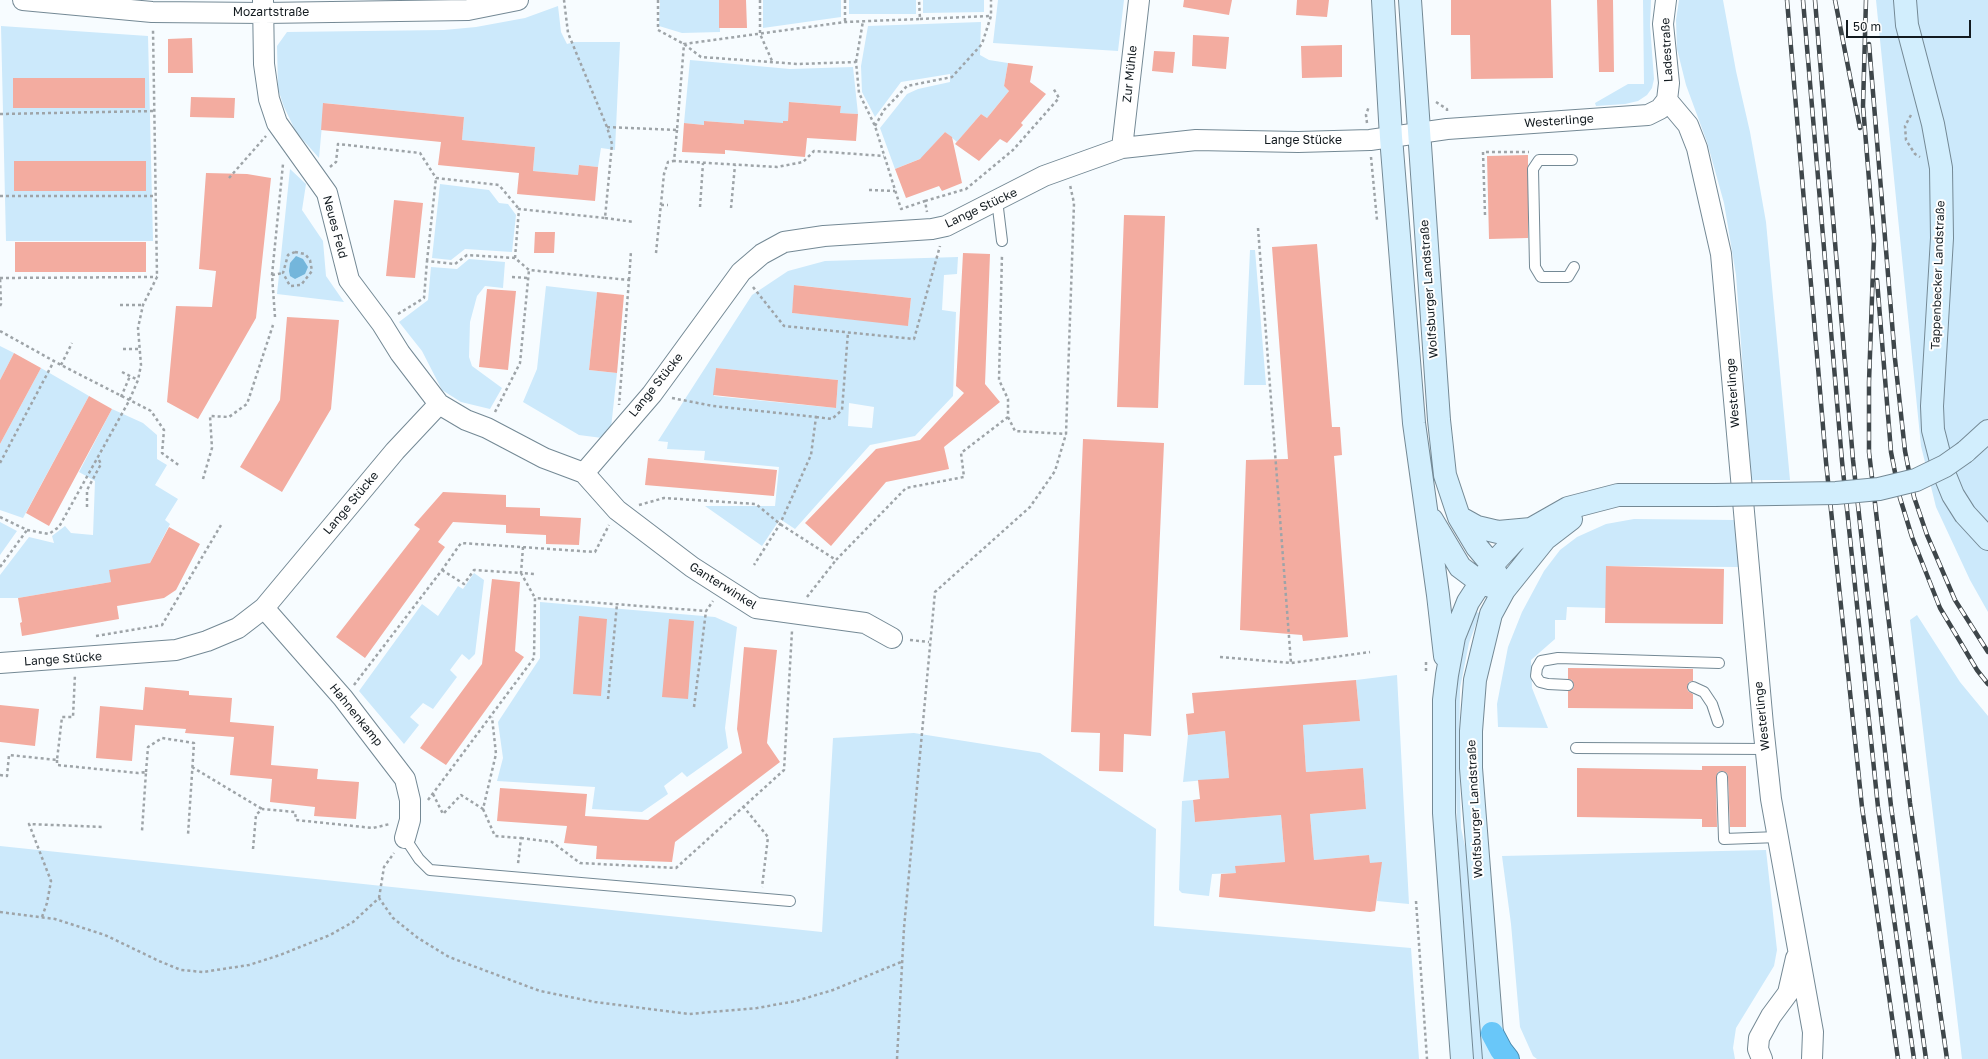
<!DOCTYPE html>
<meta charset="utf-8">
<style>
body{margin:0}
#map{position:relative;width:1988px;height:1059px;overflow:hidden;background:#f7fcff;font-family:"Golos Text",sans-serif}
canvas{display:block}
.scale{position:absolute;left:1846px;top:20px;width:125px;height:18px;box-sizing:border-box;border:2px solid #121a1f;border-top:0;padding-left:5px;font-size:12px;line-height:14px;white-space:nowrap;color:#121a1f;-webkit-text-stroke:3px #fff;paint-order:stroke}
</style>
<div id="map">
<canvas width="1988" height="1059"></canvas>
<div class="scale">50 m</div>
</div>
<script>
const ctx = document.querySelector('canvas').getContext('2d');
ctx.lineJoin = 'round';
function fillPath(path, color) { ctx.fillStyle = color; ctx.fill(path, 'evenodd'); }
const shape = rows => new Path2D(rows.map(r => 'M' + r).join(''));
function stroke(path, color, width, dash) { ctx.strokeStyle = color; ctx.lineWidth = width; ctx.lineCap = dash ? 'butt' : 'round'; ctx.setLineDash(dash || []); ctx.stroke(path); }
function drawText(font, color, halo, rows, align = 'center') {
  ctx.font = font + ' "Golos Text",sans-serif'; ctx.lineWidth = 4; ctx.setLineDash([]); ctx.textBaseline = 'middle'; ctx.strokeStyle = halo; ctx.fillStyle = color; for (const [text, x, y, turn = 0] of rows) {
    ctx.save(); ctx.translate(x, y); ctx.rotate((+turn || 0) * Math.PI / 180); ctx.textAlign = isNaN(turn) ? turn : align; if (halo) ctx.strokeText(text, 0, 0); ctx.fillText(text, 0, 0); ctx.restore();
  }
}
fillPath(shape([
 [660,0,719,0,720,32,682,33,659,26],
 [763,0,841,0,841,17,763,28],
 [849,0,916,0,916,14,849,14],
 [923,0,984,0,984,12,923,13],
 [998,0,1124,0,1118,51,993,43],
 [1643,0,1651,0,1650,25,1654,79,1652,88,1647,95,1638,101,1625,104,1596,106,1595,103,1628,84,1644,84],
 [1679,0,1723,0,1736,71,1750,132,1766,222,1790,480,1751,480,1736,275,1724,203,1707,142,1686,85,1677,49,1676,20],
 [1876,0,1988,0,1988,612,1970,580,1936,507,1921,446],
 [558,6,561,32,567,44,574,42,620,42,615,150,601,148,598,167,579,165,578,175,533,171,535,147,462,140,464,117,324,103,319,158,296,132,284,107,278,89,277,46,287,32,444,30,476,27,525,18],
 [981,22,980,55,989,60,1008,63,1004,86,1009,91,987,118,981,114,957,142,945,132,928,151,932,154,895,169,880,128,907,94,918,89,950,82,950,74,901,82,875,117,862,92,861,66,868,26],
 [1,26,148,36,153,241,6,241],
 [13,79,145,79,145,108,13,108],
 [690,60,790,69,853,67,858,114,840,113,841,106,790,102,788,121,783,121,783,123,744,124,704,121,704,125,684,123],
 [290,169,306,184,302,210,323,241,326,276,344,302,277,294],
 [440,184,489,190,499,203,508,204,516,215,512,252,465,249,451,260,432,258],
 [1250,250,1255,250,1266,385,1244,385],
 [958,257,957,274,944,275,942,310,956,312,953,396,915,436,870,445,795,529,780,519,762,546,705,506,775,506,779,467,704,460,705,451,667,449,668,442,658,441,752,295,788,271,825,261],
 [795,285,911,298,908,325,792,313],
 [716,368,838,380,836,408,714,396],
 [849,403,874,407,872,428,848,426],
 [469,259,505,262,503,288,485,286,477,296,470,322,469,357,472,366,502,388,490,409,461,402,442,390,422,351,399,322,428,300,431,267,457,269],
 [546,286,597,292,589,370,617,373,611,428,602,438,579,435,523,402,537,369],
 [0,346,14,353,0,380],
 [41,368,89,396,23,518,0,510,0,444],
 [112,409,143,423,157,435,157,459,167,465,155,485,178,499,165,520,170,524,150,563,111,582,18,598,0,598,0,575,29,537,54,543,52,536,65,526,71,533,93,535,95,481,79,472],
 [1634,519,1735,520,1739,567,1606,566,1606,608,1567,607,1566,620,1555,620,1555,639,1531,660,1532,688,1548,728,1498,727,1497,704,1508,647,1522,612,1544,571,1560,550,1577,537,1606,524],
 [0,522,17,531,0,555],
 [474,573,484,580,475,654,469,660,462,654,450,670,457,677,433,709,423,703,410,717,419,725,404,744,359,691,422,604,438,616,458,586,463,589],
 [540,602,715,617,737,627,725,728,728,748,687,777,682,772,664,786,668,794,642,812,592,809,595,787,497,781,503,758,498,722,540,658],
 [1476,612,1480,613,1469,643,1460,688,1459,753,1461,828,1467,855,1484,1059,1473,1059,1457,828,1455,754,1456,688,1459,663,1465,641],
 [1917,615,1960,682,1988,716,1988,1059,1962,1059,1910,620],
 [1397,675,1409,904,1377,901,1381,863,1370,863,1369,855,1314,860,1310,814,1366,809,1363,768,1306,772,1303,725,1360,721,1356,680],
 [1225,731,1229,778,1183,782,1188,735],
 [914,733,1040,753,1156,829,1154,926,1411,948,1419,1059,0,1059,0,846,822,932,833,738],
 [1193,800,1195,822,1281,815,1285,862,1236,866,1236,873,1212,874,1209,896,1182,893,1179,890,1182,801],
 [1766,850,1777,950,1774,966,1736,1028,1733,1048,1735,1059,1537,1059,1533,1056,1520,1027,1511,924,1502,856]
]), '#cce9fb');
fillPath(shape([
 [296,256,303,259,308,267,305,274,295,279,290,276,289,271,290,263]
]), '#74b6db');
fillPath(shape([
 [719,0,746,0,747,28,719,28],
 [1184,0,1232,0,1229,15,1183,7],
 [1297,0,1329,0,1327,17,1296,15],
 [1451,0,1551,0,1553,78,1471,79,1470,35,1451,35],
 [1597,0,1613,0,1614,72,1599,72],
 [1193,35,1229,37,1226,69,1192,66],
 [192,38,193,73,168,73,168,39],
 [1342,45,1342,77,1302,78,1301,46],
 [1154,51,1175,52,1173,73,1152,71],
 [1008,63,1033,66,1030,82,1046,94,1021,123,1023,125,1007,143,1000,139,979,161,955,144,981,114,987,118,1009,91,1004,86],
 [13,78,145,78,145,108,13,108],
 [191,97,235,98,234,118,190,117],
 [789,102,841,106,840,113,858,114,856,141,807,138,805,157,725,150,725,154,682,152,684,123,704,125,704,121,744,124,744,120,783,123,783,121,788,121],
 [323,103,464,117,462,140,535,147,533,171,578,175,579,165,598,167,595,201,517,194,519,173,438,165,441,142,321,130],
 [945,132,952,137,962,183,942,191,939,186,906,198,895,169,920,159],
 [1528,155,1528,238,1489,239,1487,156],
 [14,161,146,161,146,191,14,191],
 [206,173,247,174,271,178,256,318,198,419,167,402,176,306,212,307,216,271,199,269],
 [394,200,423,203,415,278,386,276],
 [1124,215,1165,216,1158,408,1117,407],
 [535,232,555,232,554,253,534,253],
 [15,242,146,242,146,272,15,272],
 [1317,244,1332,427,1340,427,1342,455,1334,456,1348,637,1303,641,1302,635,1240,630,1246,460,1288,459,1272,247],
 [963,253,990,254,985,384,1000,402,944,447,949,469,886,482,831,546,805,523,876,449,920,440,964,393,956,386],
 [794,285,911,298,908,326,792,313],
 [487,289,516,291,508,370,479,367],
 [597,292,624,295,617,373,589,370],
 [287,317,339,320,331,409,282,492,240,467,280,400],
 [14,353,41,368,0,444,0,380],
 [716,368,838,380,836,408,713,395],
 [89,396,112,409,49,526,26,513],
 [1083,439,1164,443,1151,736,1124,734,1123,772,1099,771,1100,733,1071,732],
 [648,458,777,470,774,496,645,485],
 [443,492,506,495,506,507,540,508,540,516,581,518,579,545,546,544,546,535,506,533,506,525,453,522,438,542,445,547,365,658,336,637,420,529,414,525],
 [169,527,200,544,176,590,164,598,117,606,119,619,22,636,20,623,22,622,18,598,111,582,109,570,150,563],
 [1606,566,1724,569,1723,624,1605,623],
 [492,579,520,582,515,651,524,657,446,765,420,748,482,664],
 [579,616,607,619,601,696,573,694],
 [669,619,694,621,688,699,662,697],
 [744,647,777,650,767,743,780,762,675,842,672,862,596,859,597,846,564,843,567,826,497,821,500,788,587,794,585,816,648,820,742,753,737,729],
 [1568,668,1693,669,1693,681,1689,682,1687,687,1688,691,1693,694,1693,709,1568,708,1568,691,1573,689,1574,685,1572,680,1568,679],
 [1356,680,1360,721,1303,725,1306,772,1363,768,1366,809,1310,814,1314,860,1369,855,1370,863,1382,862,1375,911,1370,912,1219,897,1221,874,1236,873,1235,866,1285,862,1281,815,1195,822,1193,800,1200,799,1198,780,1229,778,1225,731,1188,735,1186,714,1194,713,1192,693],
 [145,687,189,691,189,695,232,698,230,722,274,726,271,765,318,769,317,779,359,782,356,819,314,816,315,807,270,802,272,779,230,775,234,737,185,733,186,729,135,725,132,761,96,758,100,706,143,710],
 [0,705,39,709,35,746,0,742],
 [1702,766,1746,766,1746,827,1730,827,1728,777,1727,773,1722,771,1718,772,1716,777,1717,827,1702,827,1702,819,1577,817,1577,768,1702,770]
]), '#f3aca0');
const lane = shape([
 [1572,160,1539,160,1533,169,1535,267,1541,277,1568,277,1574,267],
 [997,200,1002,241],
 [1568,685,1548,684,1540,682,1536,676,1537,668,1541,661,1558,658,1719,663],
 [1693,687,1704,692,1712,704,1718,722],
 [1576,748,1765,749],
 [1722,777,1724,839,1778,837],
 [405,838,419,859,430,870,790,901]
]);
const street = shape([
 [23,0,152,12,264,13,468,10,518,0],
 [263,0,264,64,269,99,277,123,327,193,349,280,382,324,400,353,439,404],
 [1666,0,1663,24,1669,83,1667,100],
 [1667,100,1688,125,1697,148,1721,254,1763,725,1771,799,1813,1032,1812,1059],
 [1122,148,1139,0],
 [584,473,617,510,692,567,756,608,865,623,892,638],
 [264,608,343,698,405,779,410,800,410,820,405,838],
 [0,663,176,650,207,641,238,628,264,608,395,451,439,404,466,420,487,428,544,458,584,473,652,394,741,272,762,254,784,242,824,236,932,229,946,226,1044,176,1122,148,1196,140,1298,142,1370,140,1447,129,1648,115,1660,109,1667,100],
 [1762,1059,1758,1049,1759,1038,1771,1016,1788,993,1796,958]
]);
const secondary = shape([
 [1383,0,1391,137,1414,423,1438,595,1445,656],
 [1410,0,1439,420,1445,475,1459,517,1477,547,1492,565,1504,590],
 [1905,0,1907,25,1933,124,1941,168,1942,238,1932,406,1933,430,1944,473,1953,495,1965,514,1988,539],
 [1965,452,1988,431],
 [1459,517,1477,527,1498,532,1531,529],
 [1432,520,1460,567,1480,582,1493,587],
 [1462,1059,1444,813,1444,700,1447,675,1454,637,1468,602,1492,565,1514,541,1531,529,1568,508,1618,495,1715,495],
 [1494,1059,1471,768,1471,731,1475,680,1491,614,1504,590,1545,539,1571,519]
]);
const highway = shape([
 [1492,1033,1501,1050,1508,1059]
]);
stroke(lane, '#748995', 12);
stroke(street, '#748995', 22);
stroke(secondary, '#748995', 24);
stroke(highway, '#4b8aad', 24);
stroke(shape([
 [658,0,658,30,684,44,701,57,798,64,856,62,859,93,875,126,901,209,925,201,927,212],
 [760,0,760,34,773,63],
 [845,0,845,22],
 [920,19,991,16],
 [856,62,863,21],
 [1436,102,1447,109,1447,111],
 [0,114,155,111],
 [1911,115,1905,126,1906,140,1915,154,1920,157],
 [1367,123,1366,115,1369,106],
 [875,126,884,110,907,86,952,77,982,44,991,16,991,0],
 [607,127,677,130,684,44,845,22,920,19,919,0],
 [677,130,674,161,777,167,803,162,814,151,884,156],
 [1371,157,1377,220],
 [330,167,336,162,338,144,420,153,436,178,499,185,519,209],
 [229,178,266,136],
 [869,190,895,191],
 [0,196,156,196],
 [925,201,966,189,1013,150,1059,98,1053,88],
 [661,205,668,205],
 [700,207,703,163],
 [731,208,735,165],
 [1485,215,1483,152,1529,152],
 [605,218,634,222],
 [1258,228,1291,663],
 [295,252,305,254,310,260,312,271,301,285,290,286,283,273,288,255,295,252],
 [656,253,664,174,668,162,674,161],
 [515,258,519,209,605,218,612,144,607,127,568,33,564,0],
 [427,261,436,178],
 [272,275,283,273],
 [512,277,528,278],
 [0,278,157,277],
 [629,280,631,251],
 [753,287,784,326,914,339,940,246],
 [120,305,143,305],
 [0,306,1,304,0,277],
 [398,314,424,298,427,261,455,264,467,255,515,258,529,270,629,280,619,405],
 [275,317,272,275,283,164],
 [0,331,61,365,151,411,164,430,162,453,180,466],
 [123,349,140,349],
 [61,365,72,343],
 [122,372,138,380],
 [121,397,130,376],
 [672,398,713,406,816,417,811,455,780,524,754,565],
 [495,412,520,363,529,270],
 [816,417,832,419,842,410,848,332],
 [1008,417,1015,431,1066,434],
 [0,463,54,361],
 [203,479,212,448,210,416,229,417,247,404,273,325],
 [639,505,664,498,756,504,780,524,836,560,906,488,964,477,961,453,1008,417,1008,399,999,380,1002,254],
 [87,507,87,490,101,464,98,458],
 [0,517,27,530,49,534,59,527,129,401,138,380,141,365,138,328,143,305,157,277,153,30],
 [523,547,521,573,535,574],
 [0,567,27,530],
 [442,570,464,584,474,570,521,573,535,598],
 [807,597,836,560],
 [96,636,162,625,221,525],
 [910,640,929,642],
 [1220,657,1291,663,1370,652],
 [1426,662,1426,673],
 [354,685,442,570,461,543,595,552,609,525],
 [608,699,617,604],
 [694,707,706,611],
 [57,760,57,765,138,773,146,772,142,831],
 [192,767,262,809],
 [146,772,148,747,162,738,194,743,188,835],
 [0,775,7,776,9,755,57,760,62,717,73,717,75,674],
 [433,794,443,814,461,795,483,809,496,754,492,717],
 [428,800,534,658,535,598,706,611,713,601],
 [743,806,768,837,762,887],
 [483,809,495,836,521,838,518,864],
 [521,838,552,842,580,863,676,868,784,770,792,631],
 [253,849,256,815,262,809,295,812,296,820,373,828,390,824],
 [379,898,384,867,394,853],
 [1416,901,1427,1059],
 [0,912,55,919,105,935,159,961,181,970,203,972,249,965,280,955,330,935,353,922,379,898,393,918,418,938,449,957,540,991,595,1002,689,1014,757,1008,796,1001,833,990,901,962],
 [42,917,47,903,51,881,29,824,103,827],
 [897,1059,904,928,935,592,1030,507,1055,471,1066,434,1074,203,1070,185]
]), '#9ea4a8', 2.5, [3, 3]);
stroke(lane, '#fff', 10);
stroke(street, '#fff', 20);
stroke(secondary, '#d2eefd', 22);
stroke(highway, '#69c7f9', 22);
const rail = shape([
 [1787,0,1826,462,1862,807,1898,1059],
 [1803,0,1842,461,1878,807,1914,1059],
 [1815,0,1853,460,1891,806,1926,1059],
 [1835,0,1860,128],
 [1866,0,1863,106,1874,241,1869,382,1869,452,1910,803,1947,1059],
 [1869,44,1895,359,1905,451,1914,497,1927,535,1955,600,1988,652],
 [1877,280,1891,452,1900,498,1912,537,1940,608,1977,670,1988,684]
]);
stroke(rail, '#3e464a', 4.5);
stroke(rail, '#fff', 3, [9]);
const secondaryBridge = shape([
 [1715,495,1836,493,1879,489,1916,480,1945,466,1965,452]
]);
stroke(secondaryBridge, '#748995', 24, []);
stroke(secondaryBridge, '#d2eefd', 22);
drawText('12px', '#121a1f', '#fff', [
 ["Mozartstraße",271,12],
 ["Ladestraße",1667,50,-93],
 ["Zur Mühle",1130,74,-84],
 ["Westerlinge",1559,121,-4],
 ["Lange Stücke",1303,140],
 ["Lange Stücke",981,208,-25],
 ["Neues Feld",335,227,75],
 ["Tappenbecker Landstraße",1938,275,-88],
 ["Wolfsburger Landstraße",1429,289,-94],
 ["Lange Stücke",656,385,-51],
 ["Westerlinge",1733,393,-94],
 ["Lange Stücke",351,503,-50],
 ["Ganterwinkel",723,586,32],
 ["Lange Stücke",63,659,-4],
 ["Hahnenkamp",356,715,51],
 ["Westerlinge",1762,716,-96],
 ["Wolfsburger Landstraße",1475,809,-93]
]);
</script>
